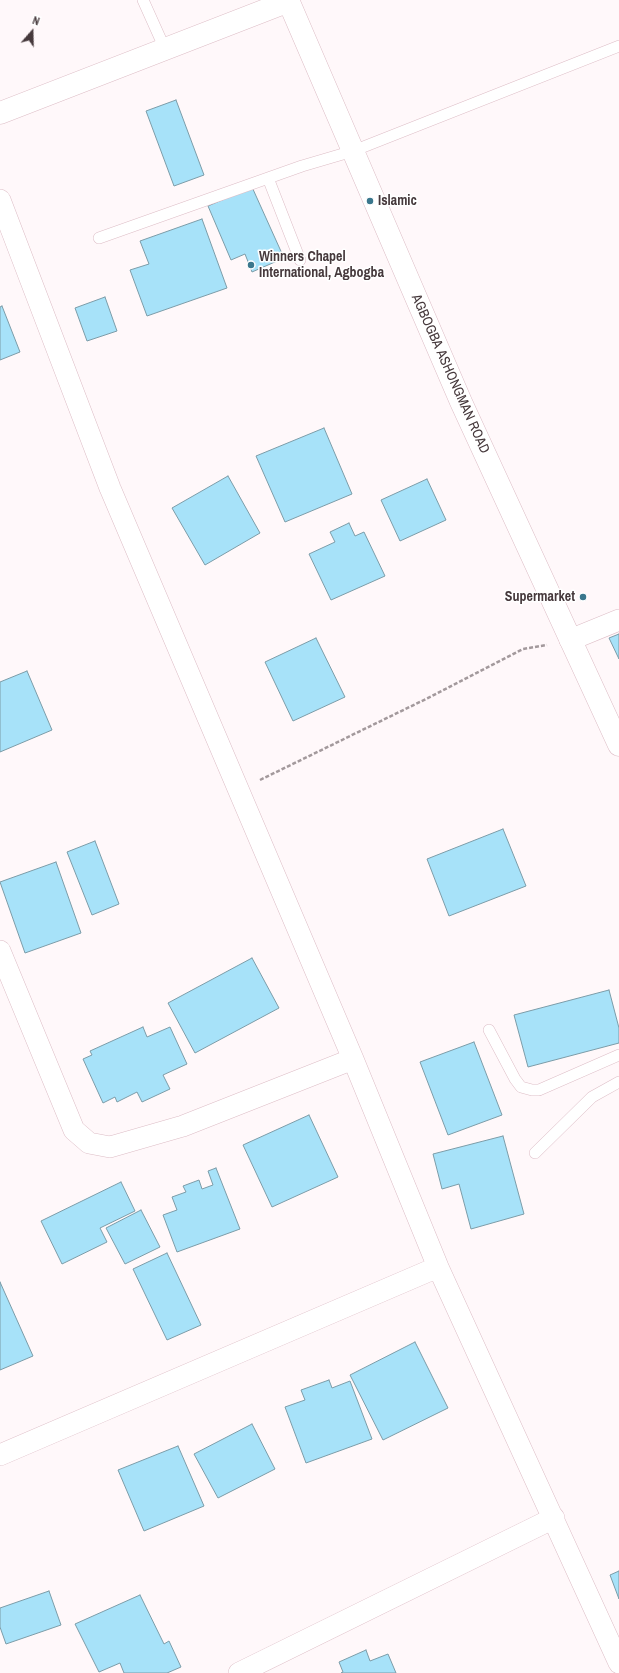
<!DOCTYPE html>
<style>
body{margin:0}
#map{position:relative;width:619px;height:1673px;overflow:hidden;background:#fff8fa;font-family:"Archivo Narrow",sans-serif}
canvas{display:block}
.north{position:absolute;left:12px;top:12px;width:40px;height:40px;-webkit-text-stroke:3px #fff;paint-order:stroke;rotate:20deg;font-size:11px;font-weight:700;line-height:16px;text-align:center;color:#46393c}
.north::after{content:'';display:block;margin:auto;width:14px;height:18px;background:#46393c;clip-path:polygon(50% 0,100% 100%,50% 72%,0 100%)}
</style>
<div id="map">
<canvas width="619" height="1673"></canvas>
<div class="north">N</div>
</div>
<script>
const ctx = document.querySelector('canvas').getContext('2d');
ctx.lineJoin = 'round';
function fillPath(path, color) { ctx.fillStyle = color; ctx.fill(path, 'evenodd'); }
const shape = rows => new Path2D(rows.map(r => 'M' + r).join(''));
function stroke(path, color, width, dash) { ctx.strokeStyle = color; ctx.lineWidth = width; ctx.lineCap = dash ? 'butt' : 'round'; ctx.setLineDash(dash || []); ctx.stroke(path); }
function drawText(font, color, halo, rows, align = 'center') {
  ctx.font = font + ' "Archivo Narrow",sans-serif'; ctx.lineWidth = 3; ctx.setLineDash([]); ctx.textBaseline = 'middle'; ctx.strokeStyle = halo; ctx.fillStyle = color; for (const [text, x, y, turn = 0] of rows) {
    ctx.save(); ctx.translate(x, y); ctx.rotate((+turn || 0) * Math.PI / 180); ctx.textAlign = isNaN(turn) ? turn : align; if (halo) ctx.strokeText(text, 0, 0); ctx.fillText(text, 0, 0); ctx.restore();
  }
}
const building = shape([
 [176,100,204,175,174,186,146,111,176,100],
 [252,187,284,258,252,272,245,254,231,260,208,206,252,187],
 [202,219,227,288,147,316,130,270,149,264,140,241,202,219],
 [105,297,117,331,87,341,75,308,105,297],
 [2,306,20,352,0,360,0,307,2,306],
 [324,428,352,494,285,522,256,456,324,428],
 [228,476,260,533,205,565,172,508,228,476],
 [427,479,446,520,400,541,381,500,427,479],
 [349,523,355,536,364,532,385,576,331,600,309,554,335,542,330,532,349,523],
 [619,634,619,659,609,638,619,634],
 [316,638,345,697,293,721,265,662,316,638],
 [27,671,52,730,0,752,0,682,27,671],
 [503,829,526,886,449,916,427,859,503,829],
 [95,841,119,904,92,915,67,852,95,841],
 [56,862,81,933,25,953,0,882,56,862],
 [252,958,279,1008,195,1053,168,1003,252,958],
 [609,990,619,1028,619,1043,528,1067,514,1015,609,990],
 [143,1027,147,1037,170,1027,187,1064,163,1075,170,1089,142,1102,137,1092,117,1102,115,1097,103,1103,83,1059,92,1055,90,1051,143,1027],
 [474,1042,502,1115,448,1135,420,1062,474,1042],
 [309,1115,338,1177,272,1207,243,1145,309,1115],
 [503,1136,524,1214,471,1229,459,1184,442,1189,433,1154,503,1136],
 [216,1168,240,1229,177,1252,163,1215,177,1210,172,1197,186,1192,183,1186,199,1180,202,1189,213,1185,208,1171,216,1168],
 [121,1182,135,1211,100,1228,107,1242,62,1264,41,1221,121,1182],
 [141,1210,160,1247,125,1264,106,1228,141,1210],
 [167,1253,201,1325,167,1340,133,1269,167,1253],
 [0,1282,33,1356,0,1370,0,1282],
 [415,1342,448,1408,383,1440,350,1375,415,1342],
 [329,1380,332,1388,350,1381,372,1439,306,1463,285,1407,305,1400,301,1390,329,1380],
 [252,1424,275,1469,218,1498,194,1454,252,1424],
 [178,1446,204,1506,144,1531,118,1470,178,1446],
 [619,1571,619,1599,610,1575,619,1571],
 [49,1591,61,1625,6,1644,0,1627,0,1608,49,1591],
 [140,1595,164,1644,169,1641,181,1667,167,1673,124,1673,120,1663,99,1672,75,1624,140,1595],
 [366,1650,370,1661,388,1654,396,1673,341,1673,343,1672,339,1662,366,1650]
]);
fillPath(building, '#a7e2f9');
stroke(building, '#7c9ca8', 1);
const service = shape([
 [143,0,165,49],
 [268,178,300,260],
 [99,238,302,166,353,151,619,46],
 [489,1030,515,1079,521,1087,532,1090,539,1090,619,1055],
 [535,1153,592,1097,619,1082]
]);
const minor = shape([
 [0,200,110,488,353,1059,438,1267,619,1663],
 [570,640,619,620],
 [0,951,74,1130,89,1143,110,1147,183,1126,353,1059],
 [0,1455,438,1267],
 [239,1673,554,1518]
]);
const tertiary = shape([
 [288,0,461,402,619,745],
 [0,113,289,1]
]);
stroke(service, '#ddbdc6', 12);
stroke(minor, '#ddbdc6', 22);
stroke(tertiary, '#ddbdc6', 23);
stroke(shape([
 [260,780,432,696,523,649,547,645]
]), '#a3999c', 2.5, [4, 2]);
stroke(service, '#fff', 11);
stroke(minor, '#fff', 21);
stroke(tertiary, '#fff', 22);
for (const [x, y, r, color] of [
 [370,201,4,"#3a778d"],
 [251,265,4,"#3a778d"],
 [583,597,4,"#3a778d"]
]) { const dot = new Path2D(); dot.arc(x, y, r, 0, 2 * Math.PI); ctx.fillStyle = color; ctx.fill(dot); stroke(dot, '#fff', 1.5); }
drawText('bold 14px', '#46393c', '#fff', [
 ["Islamic",378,201],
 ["Winners Chapel",259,257],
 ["International, Agbogba",259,273],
 ["Supermarket",575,597,"right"]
], 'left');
drawText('14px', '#46393c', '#fff', [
 ["AGBOGBA ASHONGMAN ROAD",450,374,66]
]);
</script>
